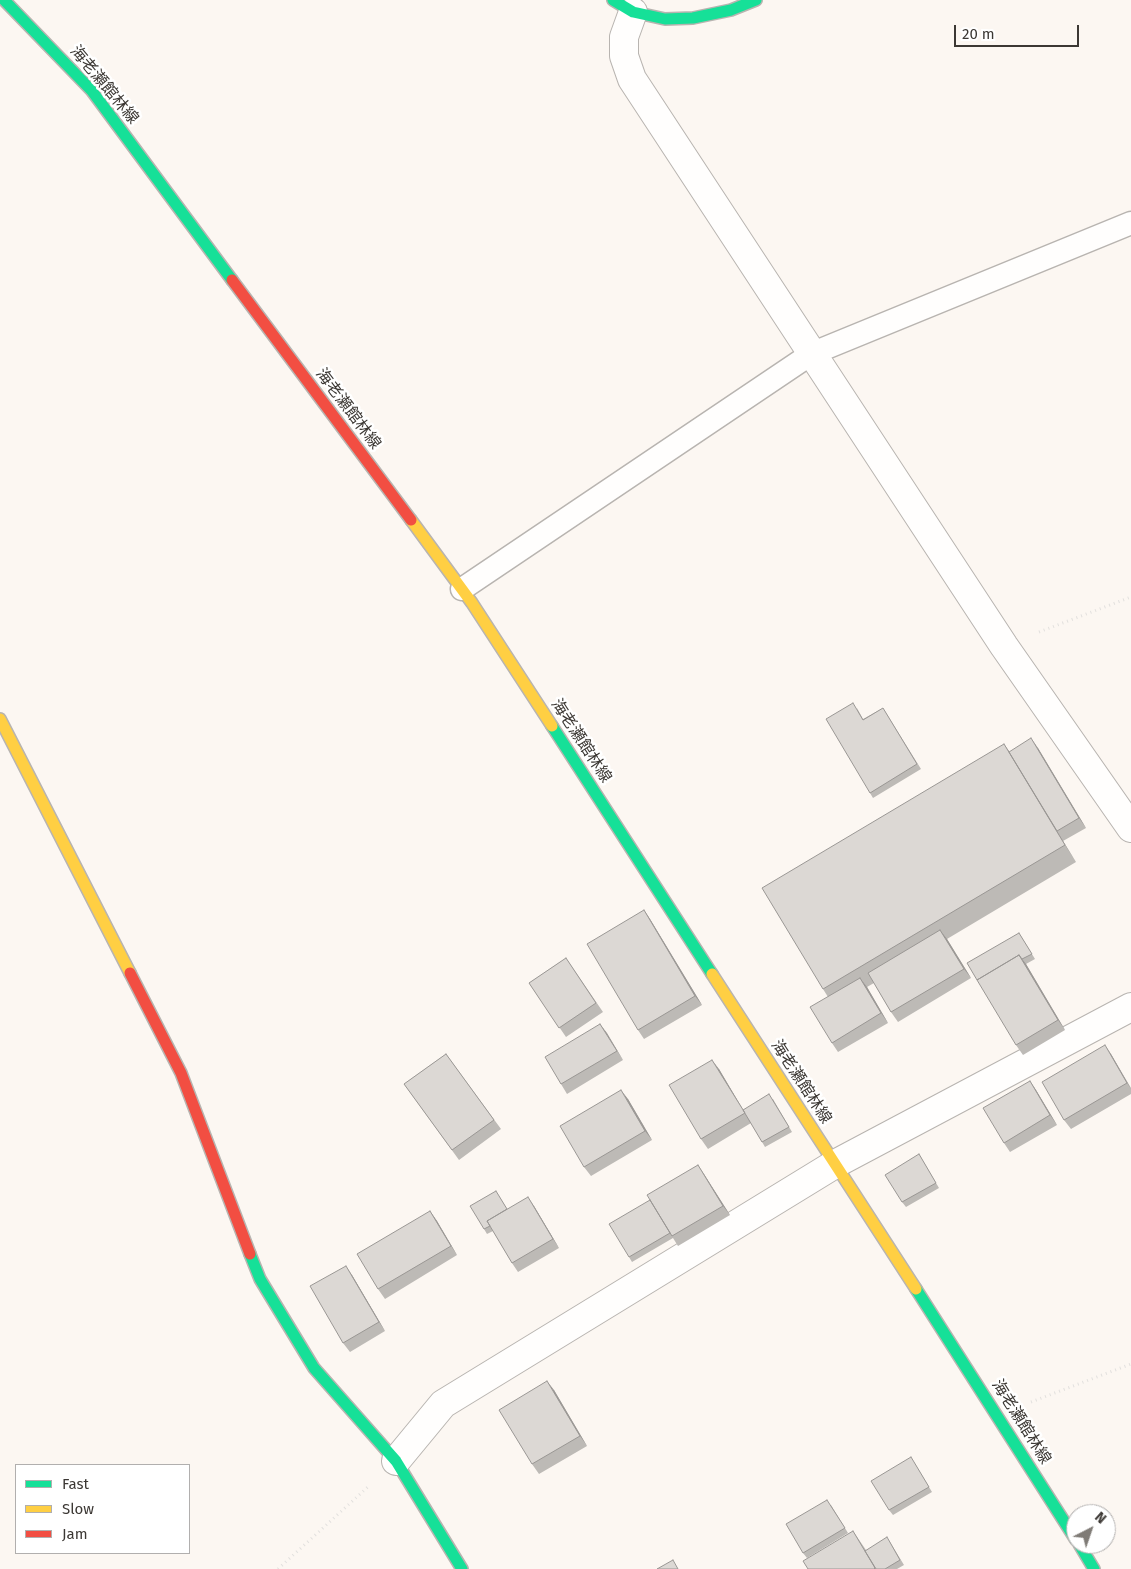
<!DOCTYPE html>
<meta charset="utf-8">
<style>
body{margin:0}
#map{position:relative;width:1131px;height:1569px;overflow:hidden;background:#fcf7f2;font-family:"Fira Sans",sans-serif}
canvas{display:block}
.legend{position:absolute;left:15px;top:1464px;width:175px;height:90px;box-sizing:border-box;background:#fff;border:1px solid #b1afae;margin:0;padding:6px 9px;list-style:none;font-size:15px;color:#3c3834}
.legend li{display:flex;align-items:center;gap:10px;height:25px}
.legend b{width:25px;border:1px solid #b1afae}
.north{position:absolute;left:1066px;top:1504px;width:50px;height:50px;box-sizing:border-box;background:#fff;border:1px solid #b1afae;border-radius:50%;rotate:41deg;font-size:14px;font-weight:700;line-height:20px;text-align:center;color:#3c3834}
.north::after{content:'';display:block;margin:auto;width:18px;height:22px;background:#7f7b76;clip-path:polygon(50% 0,100% 100%,50% 72%,0 100%)}
.scale{position:absolute;left:954px;top:25px;width:125px;height:22px;box-sizing:border-box;border:2px solid #3c3834;border-top:0;padding-left:6px;font-size:15px;line-height:18px;white-space:nowrap;color:#3c3834;-webkit-text-stroke:4px #fff;paint-order:stroke}
</style>
<div id="map">
<canvas width="1131" height="1569"></canvas>
<ul class="legend">
<li><b style="height:6px;background:#16e098"></b>Fast</li>
<li><b style="height:6px;background:#ffcf43"></b>Slow</li>
<li><b style="height:6px;background:#f24e42"></b>Jam</li>
</ul>
<div class="north">N</div>
<div class="scale">20 m</div>
</div>
<script>
const ctx = document.querySelector('canvas').getContext('2d');
ctx.lineJoin = 'round';
const shape = rows => new Path2D(rows.map(r => 'M' + r).join(''));
function stroke(path, color, width, dash) { ctx.strokeStyle = color; ctx.lineWidth = width; ctx.lineCap = dash ? 'butt' : 'round'; ctx.setLineDash(dash || []); ctx.stroke(path); }
function fillPath(path, color) { ctx.fillStyle = color; ctx.fill(path, 'evenodd'); }
function drawText(font, color, halo, rows, align = 'center') {
  ctx.font = font + ' "Fira Sans","Noto Sans JP",sans-serif'; ctx.lineWidth = 5; ctx.setLineDash([]); ctx.textBaseline = 'middle'; ctx.strokeStyle = halo; ctx.fillStyle = color; for (const [text, x, y, turn = 0] of rows) {
    ctx.save(); ctx.translate(x, y); ctx.rotate((+turn || 0) * Math.PI / 180); ctx.textAlign = isNaN(turn) ? turn : align; if (halo) ctx.strokeText(text, 0, 0); ctx.fillText(text, 0, 0); ctx.restore();
  }
}
const lane = shape([
 [462,589,811,354,1131,223]
]);
const street = shape([
 [633,12,624,37,624,56,632,79,1004,646,1131,828],
 [396,1461,443,1404,835,1164,1131,1007]
]);
const fast = shape([
 [4,0,92,91,232,280],
 [613,0,633,12,665,19,693,18,731,10,756,0],
 [552,726,712,974],
 [250,1254,260,1279,314,1368,396,1461,462,1569],
 [916,1289,1076,1540],
 [1079,1544,1094,1569]
]);
const slow = shape([
 [411,520,472,603,552,726],
 [0,719,130,973],
 [712,974,916,1289]
]);
const jam = shape([
 [232,280,411,520],
 [130,973,181,1073,250,1254]
]);
stroke(lane, '#b8b4b0', 25);
stroke(street, '#b8b4b0', 30);
stroke(fast, '#b8b4b0', 14);
stroke(slow, '#b8b4b0', 14);
stroke(jam, '#b8b4b0', 14);
stroke(shape([
 [1039,632,1131,597],
 [1031,1402,1131,1364],
 [278,1569,370,1485]
]), '#e2e0de', 3, [1, 4]);
stroke(lane, '#fffefd', 22);
stroke(street, '#fffefd', 28);
stroke(fast, '#16e098', 11);
stroke(slow, '#ffcf43', 11);
stroke(jam, '#f24e42', 11);
fillPath(shape([
 [857,708,863,719,883,708,921,769,873,798,870,793],
 [1004,744,1009,752,1038,748,1086,828,1063,841,1076,862,947,939,971,978,898,1022,891,1012,874,983,867,987,888,1023,838,1052,832,1043,828,997,823,989],
 [644,910,650,919,702,1005,644,1039,638,1030],
 [1019,933,1035,959,1026,964,1065,1030,1023,1055,1016,1045],
 [566,958,603,1012,566,1037,529,983],
 [600,1024,623,1060,567,1094,561,1084],
 [446,1054,501,1129,459,1160,404,1084],
 [1111,1054,1131,1088,1131,1094,1071,1129,1064,1120],
 [719,1069,743,1110,773,1099,792,1132,765,1147,751,1123,708,1149,701,1139],
 [1030,1081,1036,1090,1057,1125,1010,1152,1004,1143],
 [628,1099,652,1140,591,1176,584,1167],
 [919,1154,939,1188,906,1207,902,1202],
 [698,1165,730,1215,678,1246,673,1238,632,1262,629,1257,650,1200],
 [499,1196,507,1209,534,1206,559,1248,518,1272,512,1263,493,1231,487,1234,484,1229],
 [430,1211,437,1221,457,1255,385,1299,378,1289],
 [352,1275,385,1331,350,1352,343,1343],
 [554,1390,587,1446,539,1474,532,1464],
 [914,1462,932,1492,893,1515,889,1510],
 [831,1505,848,1533,807,1558,803,1553],
 [853,1531,866,1550,890,1542,904,1565,897,1569,808,1569]
]), '#bdbab6');
fillPath(shape([
 [1031,738,1038,748,1086,828,1079,818],
 [1004,744,1016,761,1057,831,1063,841,1076,862,1065,845],
 [644,910,650,919,702,1005,695,996],
 [940,930,947,939,971,978,964,969],
 [1019,955,1026,964,1065,1030,1058,1020],
 [860,978,867,987,888,1023,881,1013],
 [600,1024,607,1033,623,1060,617,1051],
 [1105,1045,1111,1054,1131,1089,1127,1083],
 [712,1060,719,1069,751,1123,745,1113],
 [1030,1081,1036,1090,1057,1125,1050,1115],
 [621,1090,628,1099,652,1140,645,1131],
 [698,1165,704,1174,730,1215,723,1206],
 [528,1197,534,1206,559,1248,553,1239],
 [430,1211,437,1221,457,1255,451,1246],
 [346,1266,352,1275,385,1331,379,1322],
 [547,1381,554,1390,587,1446,580,1436]
]), '#9a9794');
const building = shape([
 [853,703,863,720,883,708,917,764,870,793,826,719,853,703],
 [1031,738,1079,818,1057,831,1009,752,1031,738],
 [1004,744,1065,845,823,989,762,888,1004,744],
 [644,910,695,996,638,1030,587,944,644,910],
 [940,930,964,969,891,1012,868,973,940,930],
 [1019,933,1032,954,1022,959,1019,955,977,980,967,963,1019,933],
 [1019,955,1058,1020,1016,1045,977,980,1019,955],
 [566,958,596,1003,559,1028,529,983,566,958],
 [860,978,881,1013,832,1043,810,1007,860,978],
 [600,1024,617,1051,561,1084,545,1057,600,1024],
 [1105,1045,1127,1083,1064,1120,1042,1082,1105,1045],
 [446,1054,494,1120,452,1150,404,1084,446,1054],
 [712,1060,745,1113,701,1139,669,1085,712,1060],
 [1030,1081,1050,1115,1004,1143,983,1108,1030,1081],
 [621,1090,645,1131,584,1167,560,1126,621,1090],
 [769,1094,789,1127,762,1142,743,1110,769,1094],
 [919,1154,936,1183,902,1202,885,1175,919,1154],
 [698,1165,723,1206,672,1236,647,1195,698,1165],
 [496,1191,507,1209,487,1221,490,1226,484,1229,470,1206,496,1191],
 [528,1197,553,1239,512,1263,487,1221,528,1197],
 [650,1200,670,1233,629,1257,609,1224,650,1200],
 [430,1211,451,1246,378,1289,357,1254,430,1211],
 [346,1266,379,1322,343,1343,310,1286,346,1266],
 [547,1381,580,1436,532,1464,499,1410,547,1381],
 [911,1457,929,1487,889,1510,871,1481,911,1457],
 [827,1500,845,1528,803,1553,786,1524,827,1500],
 [853,1531,875,1568,874,1569,808,1569,803,1561,853,1531],
 [887,1537,900,1560,885,1569,876,1569,865,1551,887,1537],
 [673,1560,678,1569,657,1569,673,1560]
]);
fillPath(building, '#dcd8d4');
stroke(building, '#9a9794', 1);
drawText('16px', '#3c3834', '#fff', [
 ["海老瀬館林線",104,85,50],
 ["海老瀬館林線",348,409,53],
 ["海老瀬館林線",581,741,57],
 ["海老瀬館林線",801,1082,57],
 ["海老瀬館林線",1021,1422,58]
]);
</script>
